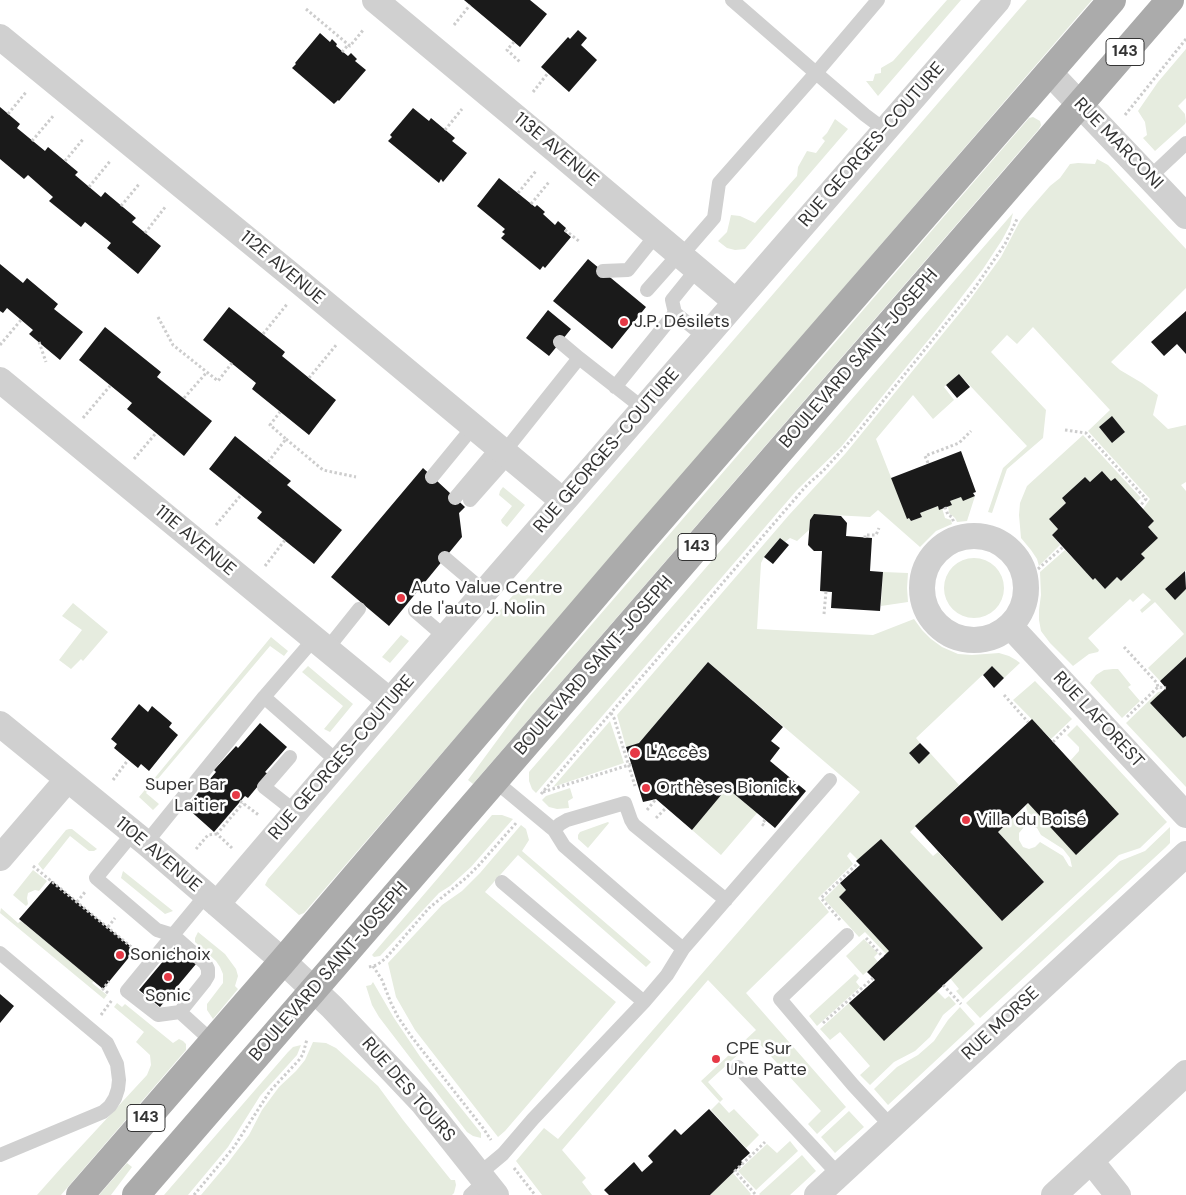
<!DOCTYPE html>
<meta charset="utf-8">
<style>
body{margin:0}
canvas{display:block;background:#fff}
</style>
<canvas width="1186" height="1195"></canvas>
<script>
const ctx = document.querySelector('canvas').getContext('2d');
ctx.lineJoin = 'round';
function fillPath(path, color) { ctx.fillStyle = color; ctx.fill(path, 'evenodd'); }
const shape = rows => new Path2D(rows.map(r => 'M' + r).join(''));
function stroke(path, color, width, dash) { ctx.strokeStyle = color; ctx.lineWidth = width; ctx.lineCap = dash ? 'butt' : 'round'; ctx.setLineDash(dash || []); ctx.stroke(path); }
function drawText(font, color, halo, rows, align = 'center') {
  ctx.font = font + ' "DM Sans",sans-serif'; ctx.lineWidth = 5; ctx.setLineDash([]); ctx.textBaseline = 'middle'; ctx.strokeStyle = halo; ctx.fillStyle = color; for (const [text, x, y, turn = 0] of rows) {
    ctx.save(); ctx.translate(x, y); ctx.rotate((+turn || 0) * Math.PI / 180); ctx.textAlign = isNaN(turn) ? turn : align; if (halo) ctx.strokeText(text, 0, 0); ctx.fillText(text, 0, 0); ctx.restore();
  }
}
fillPath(shape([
 [947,0,961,0,878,96,866,81,873,81,875,74,881,73,881,68,893,61],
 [1027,0,1092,0,304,913,299,915,265,885,268,879],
 [1186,49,1186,98,1178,106,1185,114,1186,122,1185,124,1155,151,1143,138,1147,135,1145,122,1138,111,1158,82],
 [1033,117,1040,121,1041,125,1039,129,473,784,468,780,529,697,1029,118],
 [835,119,848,129,745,249,735,250,727,248,718,241,727,232,731,215,740,216,755,223,797,176,798,167,807,151,816,153,825,141,822,138,827,133],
 [1097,159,1108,165,1186,249,1186,288,1111,362,1120,370,1142,383,1158,395,1153,415,1168,429,1186,425,1186,482,1181,485,1186,491,1186,571,1185,571,1165,589,1175,599,1186,589,1186,657,1160,681,1148,668,1184,634,1155,602,1142,613,1140,610,1151,600,1143,593,1133,602,1130,599,1088,638,1099,650,1098,652,1089,654,1073,666,1050,643,1041,631,1039,620,1039,610,1041,595,1040,572,1065,550,1093,580,1095,578,1105,589,1117,577,1121,581,1145,558,1141,554,1158,538,1148,527,1154,521,1143,509,1150,499,1088,431,1110,410,1033,327,1017,344,1007,335,991,352,1046,410,1043,438,1007,469,992,513,988,512,1003,468,1027,446,959,374,944,387,954,400,933,419,913,395,876,439,907,518,909,518,911,521,922,517,920,513,938,506,939,509,942,508,945,518,951,520,952,524,936,531,920,547,878,510,870,517,814,514,810,520,809,530,797,541,790,538,785,542,780,538,764,557,761,563,757,629,873,635,914,619,922,630,931,639,942,647,958,654,972,655,999,653,1009,656,1016,660,1020,663,1004,678,992,666,916,738,920,743,909,753,919,764,930,753,959,785,910,832,933,856,938,852,1002,921,1044,882,998,832,1021,811,1024,827,1019,833,1019,840,1023,847,1029,849,1035,847,1040,842,1063,856,1069,866,1072,867,1070,858,1063,849,1041,835,1037,828,1030,826,1026,806,1028,803,1076,854,1119,814,1070,761,1079,751,1079,747,1067,735,1077,725,1167,822,1140,848,1119,855,963,999,956,991,959,989,950,978,983,948,881,839,858,860,850,852,847,856,853,864,818,898,829,912,746,993,846,1107,817,1134,808,1124,821,1111,755,1039,708,1082,723,1099,720,1102,701,1081,756,1030,708,980,562,1150,586,1178,582,1182,592,1195,542,1195,516,1161,544,1128,558,1139,860,792,708,662,639,743,626,747,617,715,789,515,845,454,967,304,1001,257,1020,221,1029,210,1050,186,1060,178,1070,164,1078,163,1095,164],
 [1111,417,1125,432,1112,443,1099,427],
 [1013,213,1010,225,1002,240,983,269,934,333,841,447,797,490,536,793,532,789,529,781,529,772],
 [1083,435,1141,498,1137,502,1111,481,1102,471,1090,482,1085,477,1062,498,1066,503,1049,519,1058,529,1052,535,1060,545,1039,566,1037,559,1031,550,1021,538,1019,515,1020,503,1027,486],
 [503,487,525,505,507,527,502,523,501,520,512,506,499,495,500,491],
 [975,496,967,521,957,522,955,518,949,513,948,506,952,505,950,501,961,497],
 '944 588a30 30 0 1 1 60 0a30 30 0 1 1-60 0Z',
 [883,572,908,573,907,588,908,602,881,606],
 [73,603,108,632,83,661,81,659,71,669,59,660,82,630,62,616],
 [401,635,409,641,390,663,382,657],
 [271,637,288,651,284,656,270,646,146,793,159,804,153,810,139,797],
 [308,666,353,704,330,732,324,729,343,706,302,672],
 [1113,669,1118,669,1131,685,1128,687,1140,701,1122,718,1090,683,1096,675,1104,670],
 [1035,681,1072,719,1051,739,1013,700],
 [1164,691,1150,703,1183,738,1186,736,1186,787,1126,723,1158,692],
 [610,721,624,763,553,787],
 [570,788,573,798,568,801,569,808,557,809,549,807,542,800,546,796],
 [727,788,757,813,721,855,692,830],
 [492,815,502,815,513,819,471,867,450,886,439,893,380,956,374,957,372,955],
 [608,822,609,823,588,848,578,839,578,835,580,832],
 [521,825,526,829,529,840,522,851,651,962,646,967,518,855,485,892,616,1002,505,1131,498,1137,415,1030,396,997,388,963,442,905,462,891,480,873],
 [1170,827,1170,843,1165,848,980,1018,966,1003,1120,861,1145,851],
 [69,829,72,829,97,849,94,851,89,851,70,836,43,870,38,864,66,830],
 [33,870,47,881,39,891,35,890,28,893,27,898,28,904,26,906,13,895],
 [123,871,173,911,165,914,121,878],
 [840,883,846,890,839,897,889,951,886,954,865,932,859,937,824,899],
 [1,908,18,923,21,921,94,981,92,983,107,995,104,999,0,913],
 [198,932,225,954,236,969,238,976,235,986,238,989,213,1019,207,1010,207,1004,223,983,223,974,220,967,216,961,195,942,195,938],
 [864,939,878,953,874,957,878,962,863,975,846,956],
 [855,974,859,978,856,982,860,987,817,1026,809,1016],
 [373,982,394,1018,421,1058,481,1133,481,1138,473,1136,467,1132,379,1017,372,1005,366,986,371,985],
 [937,991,945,999,949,996,956,1004,943,1015,930,1037,915,1051,894,1062,870,1085,860,1075,870,1066,840,1032,830,1040,820,1029,849,1003],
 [117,1003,122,1007,125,1004,173,1043,179,1039,183,1041,186,1044,186,1050,61,1195,37,1195,61,1168,147,1075,151,1065,150,1055,136,1042,144,1032,114,1007],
 [960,1007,975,1024,888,1105,874,1089,897,1067,918,1055,934,1041,948,1020],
 [313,1042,326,1043,336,1048,378,1086,403,1120,451,1180,455,1180,456,1185,454,1193,452,1195,201,1195,227,1164,249,1135,262,1110,279,1087,296,1071,305,1060],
 [301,1045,297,1055,260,1096,228,1147,188,1195,164,1195,288,1052,293,1047],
 [719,1102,729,1113,734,1109,759,1135,746,1148,711,1110],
 [849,1111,864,1127,835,1153,821,1137],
 [790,1141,798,1151,756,1190,738,1171,767,1144,777,1153],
 [802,1155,816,1171,790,1195,760,1195,759,1194],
 [127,1163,132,1167,111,1195,99,1195],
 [733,1173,751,1194,750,1195,710,1195]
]), '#e6ecdf');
fillPath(shape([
 [464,0,530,0,547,14,520,47],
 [578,30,587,38,581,45,597,60,569,92,541,67,568,37,570,39],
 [320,33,330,42,332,39,337,44,336,46,348,56,351,53,357,59,355,61,366,70,339,101,338,100,334,104,292,68,296,64,295,63],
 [0,107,20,124,17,128,45,151,48,147,78,172,75,175,101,197,105,192,136,218,132,222,161,246,138,274,107,248,111,243,85,222,81,227,49,201,53,197,28,175,24,179,0,159],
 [413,108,429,121,431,118,455,138,452,141,467,153,443,182,441,179,439,183,388,141,392,137,390,135],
 [499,178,535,207,537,205,545,212,543,214,555,225,558,221,566,228,564,231,571,237,545,268,543,266,540,270,501,238,505,234,502,232,505,229,477,206],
 [588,259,646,307,612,349,553,301],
 [0,264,23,283,27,278,58,304,54,309,83,332,60,360,29,334,33,330,7,308,3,313,0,311],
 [229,307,285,352,282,356,336,400,309,435,252,389,256,383,203,340],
 [548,310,571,329,549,356,526,338],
 [1186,311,1186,354,1177,344,1164,356,1151,342],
 [105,327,161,372,157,377,212,421,184,456,127,409,132,403,79,360],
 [959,374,970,387,957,398,946,385],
 [1112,416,1125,432,1112,443,1099,427],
 [235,436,291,481,287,485,342,530,314,564,257,518,262,512,209,469],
 [961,451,976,492,973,493,975,496,963,501,961,497,950,501,952,505,939,510,938,506,920,513,922,517,911,521,909,518,907,519,891,478],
 [423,468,465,507,459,513,462,537,389,626,331,577],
 [1102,471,1111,481,1115,478,1154,521,1148,527,1158,538,1141,554,1145,558,1121,581,1117,577,1105,589,1095,578,1093,580,1052,535,1058,529,1049,519,1066,503,1062,498,1085,477,1090,482],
 [814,514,841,516,847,523,846,536,872,538,870,571,883,572,880,611,831,608,832,592,820,591,822,551,814,551,808,545,810,520],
 [780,538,789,545,773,564,764,557],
 [1185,571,1186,589,1175,600,1165,589],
 [1186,657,1186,736,1183,738,1150,703,1166,688,1160,681],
 [708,662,783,727,771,741,780,748,770,761,806,791,775,828,727,788,692,830,656,799,643,802,626,747,639,743],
 [992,666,1004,678,994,688,983,675],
 [139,704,148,712,152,706,172,723,169,727,178,735,149,771,141,764,138,768,114,748,117,744,111,739],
 [1032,719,1119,814,1076,855,1028,803,998,832,1044,882,1002,921,915,826],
 [260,723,287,747,265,772,268,774,248,798,245,796,214,832,186,807,216,772,214,770,236,746,238,748],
 [920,743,930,753,919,764,909,753],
 [881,839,983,948,884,1041,849,1003,875,980,867,972,889,951,839,897,846,890,840,883,860,865,856,861],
 [52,881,135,950,103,989,19,919],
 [175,947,196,964,160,1007,139,990],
 [0,994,14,1006,0,1023],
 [709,1109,750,1153,741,1161,743,1163,710,1195,609,1195,604,1190,634,1162,642,1172,653,1162,648,1156,675,1129,681,1135]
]), '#1a1a1a');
stroke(shape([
 [306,9,350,46,364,29],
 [454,25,470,5],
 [514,42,507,50,520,62],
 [342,52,348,45],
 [533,92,548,73],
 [8,114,27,91],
 [1125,115,1186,39],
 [445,130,462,109],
 [32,141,54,115],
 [65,161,84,138],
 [89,187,111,160],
 [518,193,536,171],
 [531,204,549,182],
 [121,206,140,183],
 [565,230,580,242],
 [145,233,166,206],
 [158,317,173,345,218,381,232,363],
 [263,334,288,303],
 [39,342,46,362],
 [0,345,21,320],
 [309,378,337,344],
 [184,398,207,372],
 [83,418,110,386],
 [1065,430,1086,433,1146,499,1140,506],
 [286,439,323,470,356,477],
 [134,459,156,433],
 [268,462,286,439,270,425,280,412],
 [928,463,925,456,959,443,971,431],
 [945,507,948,515,952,517,954,523],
 [216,525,241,495],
 [865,538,865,535,876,535,879,528],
 [265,566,285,540],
 [1038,569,1063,547],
 [824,614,826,591],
 [1124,647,1157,683,1158,687],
 [1004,695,1028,722],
 [611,713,614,718,635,786],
 [1127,717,1158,687,1166,688],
 [1053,742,1070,725],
 [113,780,128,760],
 [543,792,632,764],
 [541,794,807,485,823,471,853,438,974,289,1005,244,1017,219],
 [240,801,260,816],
 [647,810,656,799],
 [656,818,666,808],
 [765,820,762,824,766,827],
 [232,848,217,834,243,803],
 [196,849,208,835,217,834],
 [33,866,135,950,134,952],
 [77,902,85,892],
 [840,920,821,898,858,863],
 [108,927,115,918],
 [866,938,883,957],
 [373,966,382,980,391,1003,398,1017,411,1036,483,1128,491,1140],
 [369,967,377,965,386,958,429,908,466,878,479,865,517,822],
 [943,985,961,1004],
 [108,993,103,989,109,981],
 [101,1015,112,1000],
 [823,1023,873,978],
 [514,1168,535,1195],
 [755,1194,735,1171,765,1142],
 [194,1195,234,1147,270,1091,299,1060,303,1054,307,1039]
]), '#cdcdcd', 3, [2.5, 2.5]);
stroke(shape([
 [878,0,816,73,865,115,885,130],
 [1150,177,1186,143],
 [681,256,714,218,719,183,816,73,732,0],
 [603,271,628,270,656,235],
 [647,290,679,254],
 [675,313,672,300,697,269],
 [560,342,579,358],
 [615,387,675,313,705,337],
 [504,452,579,358,644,409],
 [432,477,473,427],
 [455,498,498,447],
 [470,500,509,456],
 [445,558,485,592],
 [415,611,445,637],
 [314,639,264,697,338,762],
 [327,649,359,609],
 [290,757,264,787,296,812],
 [495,781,554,830,564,846,683,949],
 [554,830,560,824,567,820,625,803,631,820,634,825,726,900],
 [133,833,96,878,157,930,173,935,127,991,158,1015,180,1012],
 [146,843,264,697],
 [502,882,644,1002],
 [206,895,173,935,199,958,205,963,208,969,208,976,205,981,180,1012,213,1042],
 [847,935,780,999,853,1085,891,1126],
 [0,953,107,1043,117,1064,119,1080,118,1089,115,1098,110,1106,103,1112,0,1155],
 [738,1067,839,1175],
 [479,1174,503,1154,533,1119,644,1002,667,975,683,949,830,780],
 [470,1195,485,1181]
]), '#d0d0d0', 14);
stroke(shape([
 [375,0,559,153,736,302],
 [0,37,302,284,563,501],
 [1050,73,1186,216],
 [0,380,390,701],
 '922 588a52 52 0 1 1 104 0a52 52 0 1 1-104 0Z',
 [1010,626,1186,815],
 [0,724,146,843,217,904,283,961,332,1007,422,1102,496,1195],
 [0,858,67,780],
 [217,904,390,701,998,0],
 [1091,1161,1118,1195],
 [817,1195,1186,854],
 [1054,1195,1186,1073]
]), '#d0d0d0', 26);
stroke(shape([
 [80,1195,283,961,640,543,1112,0],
 [136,1195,1170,0]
]), '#ababab', 28);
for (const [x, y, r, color] of [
 [624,322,5,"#e63946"],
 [401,598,5,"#e63946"],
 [635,753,6,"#e63946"],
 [646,788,5,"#e63946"],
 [236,795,5,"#e63946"],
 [966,820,5,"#e63946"],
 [120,955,5,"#e63946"],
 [168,977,5,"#e63946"],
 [716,1059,5,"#e63946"]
]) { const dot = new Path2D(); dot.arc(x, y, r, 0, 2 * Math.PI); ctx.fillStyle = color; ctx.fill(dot); stroke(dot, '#fff', 2); }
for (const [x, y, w] of [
 [1125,52,38],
 [697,547,38],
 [146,1118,38]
]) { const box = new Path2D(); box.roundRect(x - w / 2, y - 13.5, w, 27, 4); ctx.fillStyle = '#fff'; ctx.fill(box); stroke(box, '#333', 1); }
drawText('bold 16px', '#333', null, [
 ["143",1125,52],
 ["143",697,547],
 ["143",146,1118]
]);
drawText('18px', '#333', '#fff', [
 ["RUE MARCONI",1118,144,46],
 ["RUE GEORGES-COUTURE",872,145,-49],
 ["113E AVENUE",556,150,40],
 ["112E AVENUE",282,268,40],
 ["BOULEVARD SAINT-JOSEPH",859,359,-49],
 ["RUE GEORGES-COUTURE",607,451,-49],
 ["111E AVENUE",195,541,40],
 ["BOULEVARD SAINT-JOSEPH",594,666,-49],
 ["RUE LAFOREST",1098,720,47],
 ["RUE GEORGES-COUTURE",342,758,-49],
 ["110E AVENUE",158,855,40],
 ["BOULEVARD SAINT-JOSEPH",329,972,-49],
 ["RUE MORSE",1001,1024,-43],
 ["RUE DES TOURS",408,1090,49]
]);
drawText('18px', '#333', '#fff', [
 ["J.P. Désilets",634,322],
 ["Auto Value Centre",411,588],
 ["de l'auto J. Nolin",411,609],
 ["L'Accès",646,753],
 ["Super Bar",226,785,"right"],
 ["Laitier",226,806,"right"],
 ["Orthèses Bionick",656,788],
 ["Villa du Boisé",976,820],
 ["Sonichoix",130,955],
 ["Sonic",168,996,"center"],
 ["CPE Sur",726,1049],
 ["Une Patte",726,1070]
], 'left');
</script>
